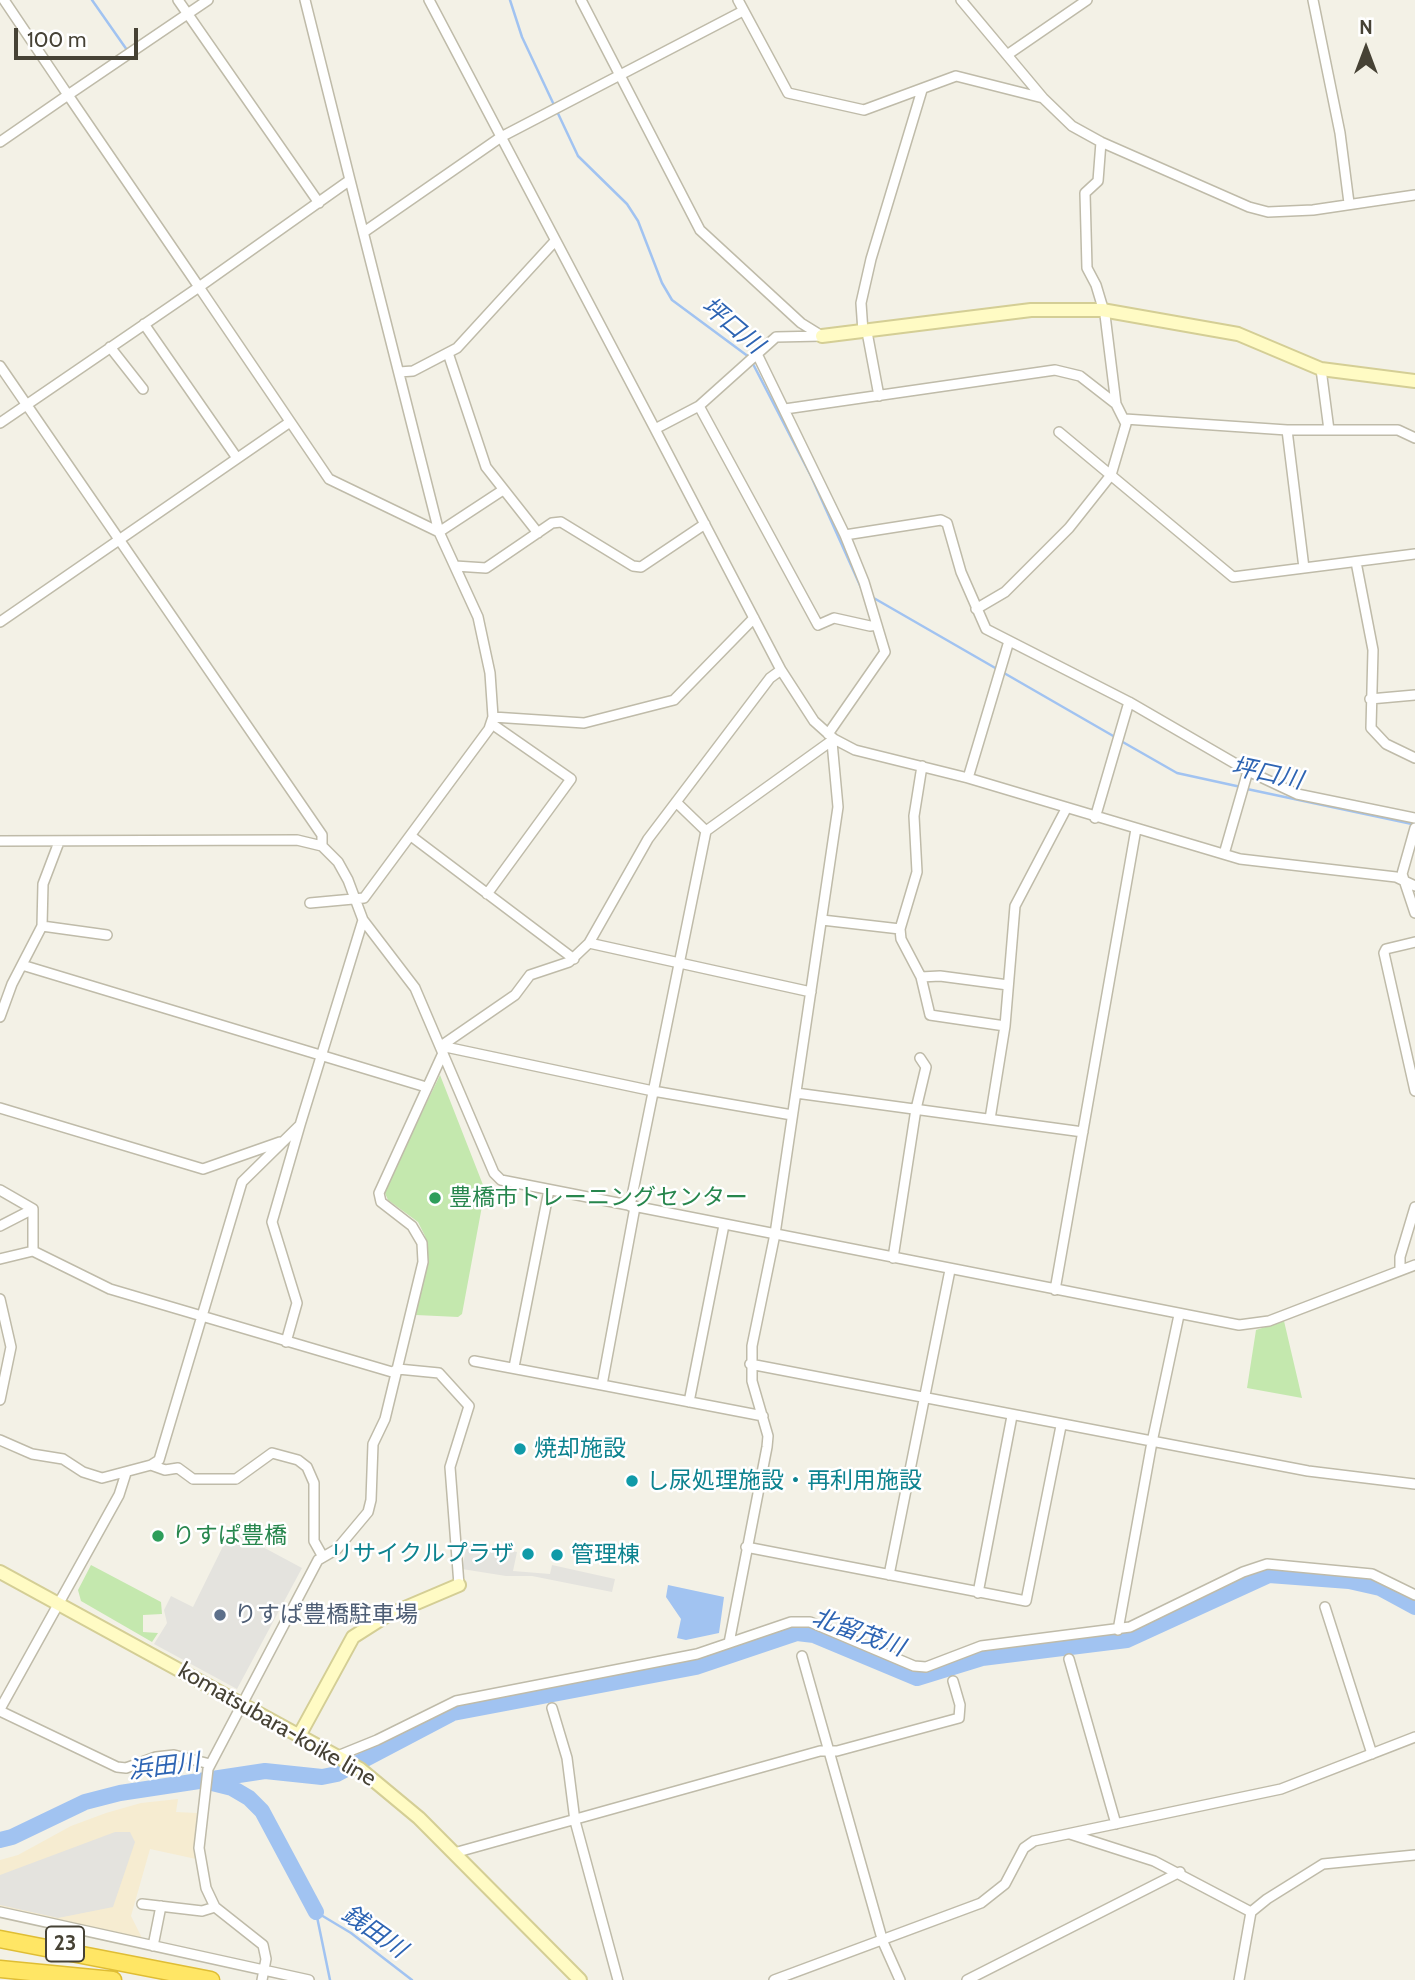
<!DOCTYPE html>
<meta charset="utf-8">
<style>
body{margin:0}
#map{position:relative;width:1415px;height:1980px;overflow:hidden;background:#f3f1e6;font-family:Cabin,sans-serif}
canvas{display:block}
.north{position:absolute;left:1331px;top:14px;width:70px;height:70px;-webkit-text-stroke:5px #fff;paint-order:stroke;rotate:0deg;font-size:19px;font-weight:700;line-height:28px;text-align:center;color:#464235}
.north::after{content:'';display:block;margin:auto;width:24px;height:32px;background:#464235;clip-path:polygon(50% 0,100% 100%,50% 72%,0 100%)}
.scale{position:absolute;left:14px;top:28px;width:124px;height:32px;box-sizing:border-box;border:4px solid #464235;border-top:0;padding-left:9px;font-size:21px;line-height:24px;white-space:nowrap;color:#464235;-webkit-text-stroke:5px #fff;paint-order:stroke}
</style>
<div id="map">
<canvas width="1415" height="1980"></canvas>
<div class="north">N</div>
<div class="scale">100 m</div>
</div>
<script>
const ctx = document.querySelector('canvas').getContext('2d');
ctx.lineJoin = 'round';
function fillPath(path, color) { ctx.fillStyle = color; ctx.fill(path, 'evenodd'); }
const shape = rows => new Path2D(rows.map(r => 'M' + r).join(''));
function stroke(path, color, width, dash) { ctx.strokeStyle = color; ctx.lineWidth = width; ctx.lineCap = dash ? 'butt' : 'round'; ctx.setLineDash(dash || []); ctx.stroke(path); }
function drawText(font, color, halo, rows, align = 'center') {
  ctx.font = font + ' Cabin,"Noto Sans JP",sans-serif'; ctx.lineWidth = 5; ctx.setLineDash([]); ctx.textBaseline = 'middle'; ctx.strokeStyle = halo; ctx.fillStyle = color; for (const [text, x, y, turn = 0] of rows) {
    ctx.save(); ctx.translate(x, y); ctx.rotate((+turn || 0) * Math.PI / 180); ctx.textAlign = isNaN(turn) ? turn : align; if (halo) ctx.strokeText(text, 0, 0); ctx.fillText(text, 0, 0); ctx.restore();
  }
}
fillPath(shape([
 [178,1799,176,1812,197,1813,194,1846,196,1859,150,1849,131,1916,143,1940,0,1910,0,1860,18,1855,71,1826,106,1813,141,1803]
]), '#f6ecd1');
fillPath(shape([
 [440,1075,485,1190,462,1314,458,1317,416,1315,428,1251,425,1236,418,1222,388,1200,384,1191],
 [1284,1321,1302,1398,1247,1388,1256,1330],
 [91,1565,161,1602,162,1614,143,1615,143,1632,158,1633,152,1642,81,1601,78,1590]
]), '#c4e8ae');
fillPath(shape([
 [231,1530,302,1568,237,1689,154,1644,167,1623,164,1610,171,1596,193,1607],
 [467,1544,517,1552,513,1571,550,1574,552,1565,615,1579,612,1592,532,1576,506,1576,462,1569],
 [115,1832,130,1832,135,1842,113,1907,58,1918,0,1905,0,1875]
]), '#e4e3de');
fillPath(shape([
 [668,1585,724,1597,719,1633,686,1640,677,1638,681,1619,666,1597]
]), '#a1c3f1');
stroke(shape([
 [92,0,127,50],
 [510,0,522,37,578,156,627,204,638,221,662,283,672,300,749,357],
 [752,362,811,476,863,592],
 [872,597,997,669],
 [1004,673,1115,737],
 [1121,741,1177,773,1241,787],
 [1247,789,1412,824],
 [316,1912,351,1933,412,1980],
 [316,1912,330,1980]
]), '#a1c3f1', 2.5);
stroke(shape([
 [212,1783,232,1788,249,1798,262,1811,316,1912],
 [0,1840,12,1837,85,1802,120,1793,265,1771,322,1777,337,1774,453,1713,696,1667,797,1633,814,1635,917,1678,982,1658,1127,1640,1269,1575,1349,1581,1380,1588,1415,1607]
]), '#a1c3f1', 16);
const street = shape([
 [178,0,319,203],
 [305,0,350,180,199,287,329,479,439,532,503,490],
 [429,0,655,429],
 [738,0,788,93,864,110,956,76,1043,98,1072,126,1101,142,1249,207,1268,212,1313,210,1415,195],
 [961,0,1007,55,1087,0],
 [1313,0,1340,133,1349,203],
 [1007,55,1043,98],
 [0,142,68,95,4,0],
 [364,232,501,137,743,11],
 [144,324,237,458],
 [863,332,861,303,871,259,922,90],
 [867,332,879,396],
 [110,347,143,389],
 [448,353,486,467,538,533],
 [758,356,845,535,864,582,885,652,828,734],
 [0,366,322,835,322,846],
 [1321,369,1329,430],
 [399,372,413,371,457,348,555,241],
 [699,406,818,625,834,618,870,626,877,625],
 [785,409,1055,370,1080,376,1116,404],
 [1125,419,1287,430,1398,430,1415,438],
 [0,423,199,287,68,95,208,0],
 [1287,430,1304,568],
 [1059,432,1233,577,1415,554],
 [845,535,941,520,947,523,961,572,986,629,1129,702,1248,771,1297,794,1415,818],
 [1356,562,1373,650,1371,728,1386,744,1415,758],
 [455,566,486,568,552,523,561,522,633,566,641,567,705,524],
 [976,609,1005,592,1069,528,1111,475,1126,424,1116,404,1105,315,1096,285,1087,268,1085,193,1098,181,1101,142],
 [0,622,290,422],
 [781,670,814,721,834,739,855,750,968,778,1240,859,1396,877,1415,886],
 [1370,699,1415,695],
 [493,717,584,723,674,700,754,618],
 [968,778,1009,641],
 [676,802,706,831],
 [1095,818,1129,702],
 [1415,828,1402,874,1415,913],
 [411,836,574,959],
 [0,841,297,840,322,846,338,862,348,880,363,920,415,988,494,1173,501,1180,1239,1325,1269,1321,1415,1265],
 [1224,854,1248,771],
 [487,894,571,779,492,724],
 [310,903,364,898,489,729,493,717,490,673,478,617,439,532,350,180],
 [822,920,900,929,917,872,914,816,922,766],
 [42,926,107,935],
 [900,929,901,939,921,977,930,1015,1005,1026],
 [1415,942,1386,949,1384,953,1415,1091],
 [589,943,811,992],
 [22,965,426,1087],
 [921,977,940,976,1008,985],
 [0,1017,12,984,42,926,43,884,59,842],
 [441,1046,515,995,530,975,569,962,589,943,648,839,770,678,781,670,655,429,699,406,776,337,822,336,801,323,700,230,581,0],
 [441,1046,653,1091,792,1115],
 [796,1093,1083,1132],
 [0,1108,203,1169,280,1142],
 [990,1119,1005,1026,1015,906,1066,809],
 [0,1190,33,1209,33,1251],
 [630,1206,706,831,834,739],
 [635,1207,602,1385,763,1416],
 [0,1226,33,1209],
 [893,1258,916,1109,926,1067,920,1058],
 [0,1259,33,1251,110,1289,392,1372,398,1369,439,1373,469,1406,450,1467,459,1585],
 [1400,1270,1400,1257,1415,1207],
 [1055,1290,1136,829],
 [0,1299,11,1347,0,1400],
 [286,1342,297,1303,272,1222,300,1125],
 [474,1361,602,1385],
 [750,1364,1308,1471,1415,1484],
 [514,1367,549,1190],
 [689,1402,724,1225],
 [0,1440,32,1454,63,1459,83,1472,102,1478,151,1465,159,1460,242,1182,300,1125,363,920],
 [151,1465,165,1470,178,1468,193,1479,236,1479,272,1453,298,1460,307,1467,314,1483,314,1541,323,1557],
 [746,1547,1026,1601,1061,1426],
 [889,1575,950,1270],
 [978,1593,1012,1416],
 [1325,1607,1372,1754],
 [1118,1630,1152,1442,1179,1315],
 [729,1643,767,1447,768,1436,752,1381,752,1346,775,1234,838,807,832,742],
 [802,1656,883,1942,900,1980],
 [1069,1659,1116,1824],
 [552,1708,567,1758,575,1821,618,1980],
 [0,1709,119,1495,126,1473],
 [0,1711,117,1767,126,1768,156,1757,174,1755,210,1764],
 [340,1755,377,1740,456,1701,697,1654,791,1622,810,1622,914,1666,926,1667,981,1646,1130,1627,1243,1572,1267,1564,1372,1574,1415,1595],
 [1070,1834,1154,1861,1251,1912],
 [454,1853,820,1751,837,1751,959,1718,960,1705,953,1681],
 [142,1904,202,1911,215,1907],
 [0,1912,309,1980],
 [153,1946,161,1906],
 [262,1980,266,1959,263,1945,215,1907,206,1888,199,1848,208,1769,318,1560,337,1549,368,1512,371,1500,373,1444,385,1419,423,1262,422,1243,412,1226,381,1202,379,1193,443,1053],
 [774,1980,981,1903,1005,1884,1024,1848,1034,1841,1281,1789,1415,1737],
 [967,1980,1180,1872],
 [1239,1980,1251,1912,1267,1899,1323,1864,1415,1855]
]);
const secondary = shape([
 [822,336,1031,310,1102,310,1238,334,1321,369,1415,381],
 [0,1572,360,1769,419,1818,580,1980],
 [300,1734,353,1637,386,1616,459,1585]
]);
const highway = shape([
 [0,1939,211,1980],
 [0,1969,113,1980]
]);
stroke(street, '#bfbba9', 12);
stroke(secondary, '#d4ce95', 16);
stroke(highway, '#dfbd34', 19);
stroke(street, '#fff', 9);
stroke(secondary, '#fffbc4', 12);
stroke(highway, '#ffe665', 16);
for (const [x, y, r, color] of [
 [435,1198,7,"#2e9e5b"],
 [520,1449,7,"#0f9aa8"],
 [632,1481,7,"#0f9aa8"],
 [158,1536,7,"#2e9e5b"],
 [528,1554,7,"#0f9aa8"],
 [557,1555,7,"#0f9aa8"],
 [220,1615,7,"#5c6f8a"]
]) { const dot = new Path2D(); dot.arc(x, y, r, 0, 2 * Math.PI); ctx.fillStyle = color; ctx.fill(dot); stroke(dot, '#fff', 2.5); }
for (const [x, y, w] of [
 [65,1944,38]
]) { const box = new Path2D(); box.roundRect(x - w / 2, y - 17.5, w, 35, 5); ctx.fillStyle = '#fff'; ctx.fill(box); stroke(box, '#464235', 2); }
drawText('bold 21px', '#464235', null, [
 ["23",65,1944]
]);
drawText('23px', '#27864d', '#fff', [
 ["豊橋市トレーニングセンター",449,1198],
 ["りすぱ豊橋",172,1536]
], 'left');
drawText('23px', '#0d838f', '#fff', [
 ["焼却施設",534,1449],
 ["し尿処理施設・再利用施設",646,1481],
 ["リサイクルプラザ",514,1554,"right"],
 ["管理棟",571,1555]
], 'left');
drawText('23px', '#4e5e75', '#fff', [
 ["りすぱ豊橋駐車場",234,1615]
], 'left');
drawText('23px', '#464235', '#fff', [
 ["komatsubara-koike line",277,1725,30]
]);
drawText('italic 24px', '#2d64b3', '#fff', [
 ["坪口川",732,326,40],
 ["坪口川",1267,774,12],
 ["北留茂川",858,1633,20],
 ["浜田川",164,1767,-7],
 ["銭田川",374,1932,35]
]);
</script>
